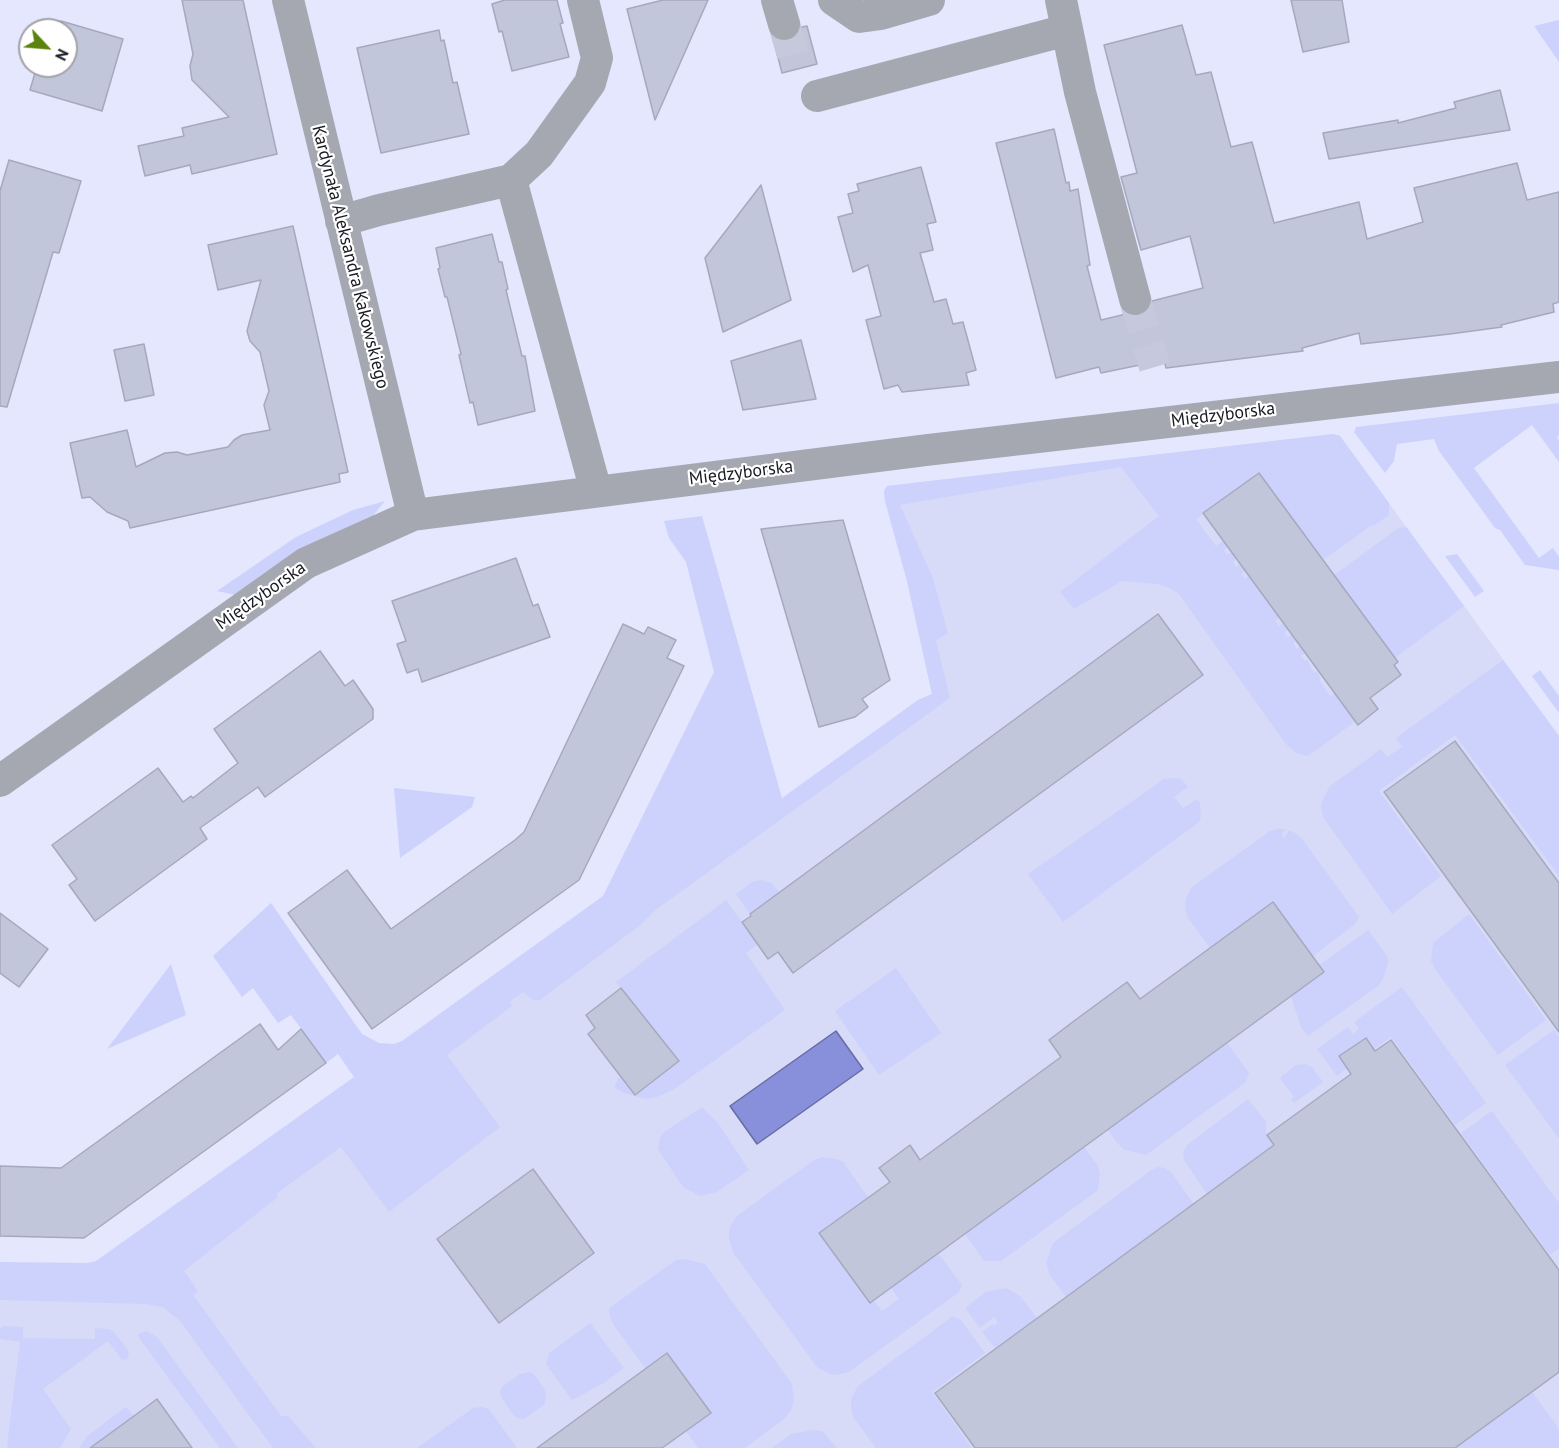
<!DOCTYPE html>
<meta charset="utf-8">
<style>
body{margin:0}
#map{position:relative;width:1559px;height:1448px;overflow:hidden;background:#e4e7fd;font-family:"PT Sans",sans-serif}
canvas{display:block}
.north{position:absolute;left:18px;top:18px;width:60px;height:60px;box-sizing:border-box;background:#fff;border:2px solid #a3a3a7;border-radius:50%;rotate:116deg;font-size:16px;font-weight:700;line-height:24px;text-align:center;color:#191a22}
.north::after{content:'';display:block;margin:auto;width:21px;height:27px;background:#5a840d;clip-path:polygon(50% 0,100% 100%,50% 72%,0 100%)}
</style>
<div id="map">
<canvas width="1559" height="1448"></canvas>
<div class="north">N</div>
</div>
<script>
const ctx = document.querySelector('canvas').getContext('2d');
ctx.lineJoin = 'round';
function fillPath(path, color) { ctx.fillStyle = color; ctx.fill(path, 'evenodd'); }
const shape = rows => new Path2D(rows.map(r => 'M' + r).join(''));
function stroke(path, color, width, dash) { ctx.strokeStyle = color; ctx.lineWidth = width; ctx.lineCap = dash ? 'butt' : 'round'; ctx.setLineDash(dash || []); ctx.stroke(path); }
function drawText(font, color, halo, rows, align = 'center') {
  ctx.font = font + ' "PT Sans",sans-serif'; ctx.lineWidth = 4.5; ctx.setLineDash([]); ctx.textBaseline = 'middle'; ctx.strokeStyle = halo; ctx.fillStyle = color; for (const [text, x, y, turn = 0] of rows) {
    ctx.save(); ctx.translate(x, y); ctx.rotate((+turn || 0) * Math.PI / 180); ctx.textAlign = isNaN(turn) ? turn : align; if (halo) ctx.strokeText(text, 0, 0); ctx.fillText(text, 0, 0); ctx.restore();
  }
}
fillPath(shape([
 [1333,434,1340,436,1559,736,1559,1448,0,1448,0,1295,116,1297,206,1219,918,700,932,694,907,581,885,501,884,491,887,486]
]), '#d7dbf8');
fillPath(shape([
 [1559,20,1559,62,1534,26],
 [1559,403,1559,435,1557,437,1559,441,1559,462,1532,425,1474,468,1539,558,1553,548,1559,557,1559,570,1525,565,1500,530,1495,528,1439,451,1434,439,1397,444,1394,461,1385,473,1354,432,1356,427],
 [1333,434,1340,436,1389,503,1389,515,1373,526,1372,525,1323,560,1259,473,1196,519,1216,546,1223,541,1227,547,1224,550,1227,555,1231,552,1236,559,1233,562,1236,567,1240,564,1245,571,1241,574,1245,579,1249,576,1279,618,1275,621,1279,626,1283,623,1288,629,1284,633,1288,637,1292,635,1296,641,1293,644,1297,649,1300,647,1305,653,1301,656,1305,661,1307,659,1314,673,1316,671,1321,678,1319,680,1330,696,1335,694,1356,721,1308,756,1296,753,1286,744,1179,594,1173,590,1158,584,1122,581,1074,609,1060,592,1159,516,1121,467,900,505,933,578,948,634,936,640,950,698,658,908,639,926,540,1000,533,1000,523,992,510,1001,512,1006,447,1055,500,1127,389,1212,341,1147,276,1194,278,1197,184,1271,198,1291,193,1295,281,1416,288,1416,316,1448,273,1448,180,1321,163,1307,146,1304,0,1300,0,1262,87,1263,96,1261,354,1077,338,1054,326,1063,291,1015,278,1023,253,988,242,997,213,956,271,903,362,1034,379,1043,394,1044,402,1041,603,896,714,672,686,562,669,538,664,521,702,516,782,798,918,700,932,694,907,581,885,501,884,491,887,486],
 [385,501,372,517,317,542,236,595,217,591,296,537,353,510],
 [1400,527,1407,528,1464,606,1395,658,1334,575],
 [1457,554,1484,591,1475,597,1445,556],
 [1503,660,1559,736,1559,876,1455,735,1379,791,1441,876,1392,914,1323,817,1321,804,1325,795,1330,786,1381,749,1387,757,1402,747,1396,738],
 [1540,670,1559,696,1559,713,1532,676],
 [1176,778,1182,780,1188,787,1174,797,1183,808,1197,799,1200,803,1201,816,1199,822,1063,922,1028,874,1164,779],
 [394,788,475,797,472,807,400,858],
 [1278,829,1285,829,1282,834,1284,838,1289,830,1297,834,1303,840,1359,917,1355,924,1313,956,1273,902,1210,948,1188,918,1185,909,1186,898,1192,887,1270,831],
 [761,880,772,883,779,892,750,914,736,894,752,882],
 [726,900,750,934,767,937,746,953,785,1010,673,1090,657,1097,645,1099,624,1093,614,1087,620,1076,636,1095,679,1061,616,982],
 [1469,914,1546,1020,1498,1055,1435,969,1431,961,1433,943],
 [1368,930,1387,956,1388,963,1383,979,1379,985,1308,1036,1301,1027,1291,996,1324,972,1319,965],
 [171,964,186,1015,107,1049],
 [896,968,941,1033,879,1075,835,1011],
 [1402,987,1486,1103,1455,1125,1391,1037,1337,1076,1317,1049,1348,1027,1353,1034,1359,1029,1354,1022],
 [1554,1030,1559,1037,1559,1139,1505,1065],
 [1227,1043,1249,1073,1246,1082,1146,1155,1125,1150,1118,1144,1108,1130],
 [1305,1064,1312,1067,1323,1082,1294,1103,1291,1099,1294,1097,1280,1078,1296,1065],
 [1248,1099,1266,1122,1266,1130,1265,1132,1274,1145,1207,1194,1184,1160,1183,1152,1187,1145],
 [702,1107,718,1123,749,1170,717,1192,700,1196,683,1187,658,1149,660,1138,664,1132],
 [1492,1111,1559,1203,1559,1248,1550,1255,1461,1133],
 [1084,1147,1097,1165,1100,1173,1098,1190,1001,1261,984,1261,965,1234],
 [822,1157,837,1159,843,1162,868,1197,819,1234,870,1303,874,1301,882,1311,899,1299,891,1288,938,1253,962,1285,958,1293,849,1372,840,1374,832,1375,817,1367,734,1254,729,1239,729,1229,737,1216,814,1160],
 [1158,1167,1165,1168,1171,1172,1194,1204,1066,1297,1050,1275,1046,1263,1053,1243,1150,1171],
 [684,1259,705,1264,792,1384,794,1401,791,1410,784,1419,745,1448,698,1448,685,1430,711,1413,667,1353,646,1369,613,1324,610,1316,609,1310,611,1307,676,1260],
 [1006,1288,1020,1296,1037,1318,995,1348,982,1332,993,1324,994,1326,998,1323,994,1317,980,1328,965,1308,986,1292],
 [953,1316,961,1320,985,1353,932,1392,972,1448,876,1448,854,1418,851,1408,851,1399,858,1386],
 [590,1323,624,1368,604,1383,572,1400,546,1364,549,1353],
 [4,1326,23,1327,23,1338,95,1339,95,1328,109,1329,115,1333,129,1352,127,1359,122,1360,108,1341,43,1389,71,1429,60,1448,9,1448,7,1445,20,1342,0,1339,0,1328],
 [146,1331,157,1337,238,1448,220,1448,139,1338,138,1334],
 [529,1372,534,1374,545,1390,546,1398,544,1405,524,1419,520,1419,514,1416,502,1398,500,1392,502,1387,520,1374],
 [1532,1392,1557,1426,1559,1431,1559,1448,1455,1448],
 [126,1407,134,1416,90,1448,79,1448,87,1436],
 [482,1407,489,1409,517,1448,417,1448,473,1408],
 [813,1430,822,1431,837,1448,772,1448,791,1434]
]), '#cdd2fc');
const water = shape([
 [836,1031,863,1069,757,1144,730,1106,836,1031]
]);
fillPath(water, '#888fdb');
stroke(water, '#676ca4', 1.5);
const building = shape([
 [182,0,243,0,277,154,192,174,190,165,145,176,138,146,184,136,182,128,229,117,192,80,190,66,193,54,182,0],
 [505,0,557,0,563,23,560,24,569,57,512,71,502,31,499,32,492,4,505,0],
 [663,0,708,0,655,120,627,9,663,0],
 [1291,0,1342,0,1349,42,1303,52,1291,0],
 [50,21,61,21,123,39,102,111,30,90,37,66,66,66,66,30,47,30,50,21],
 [1182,25,1196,75,1211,72,1231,147,1252,142,1274,223,1359,202,1367,239,1423,222,1414,188,1517,163,1527,200,1559,192,1559,302,1553,304,1554,312,1501,325,1502,327,1450,334,1361,344,1359,333,1302,348,1303,351,1166,368,1164,360,1101,373,1099,367,1056,378,996,143,1054,129,1066,183,1069,182,1070,191,1078,189,1090,265,1087,266,1101,320,1126,314,1131,316,1140,316,1151,308,1152,301,1203,288,1190,236,1141,250,1121,177,1137,173,1104,45,1182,25],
 [807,26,817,64,782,73,773,38,780,42,790,41,797,36,802,27,807,26],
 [439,30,441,41,444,40,453,83,457,82,469,134,381,153,357,48,439,30],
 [1500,90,1510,130,1329,159,1323,133,1398,120,1398,123,1456,108,1454,102,1500,90],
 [9,160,81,181,59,253,53,252,7,407,0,406,0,191,9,160],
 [921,167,936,222,927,224,933,250,920,253,934,302,946,299,953,324,963,322,976,370,966,373,969,385,902,392,898,385,884,389,866,320,881,316,868,265,853,272,838,217,853,213,848,194,859,191,857,184,921,167],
 [761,185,791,300,723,332,705,258,761,185],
 [293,226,348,472,339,474,340,482,130,528,128,521,107,512,90,497,82,498,70,443,127,430,136,467,165,453,177,452,187,455,228,447,234,440,242,435,270,430,264,405,269,391,260,352,250,341,247,331,261,280,218,290,208,245,293,226],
 [492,234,499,262,502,262,508,289,506,290,522,356,525,356,535,411,478,425,473,402,470,403,459,355,461,354,447,297,445,297,438,269,440,268,436,248,492,234],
 [801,340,816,399,743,410,731,361,801,340],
 [144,344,154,395,125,401,114,350,144,344],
 [1259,473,1398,662,1394,665,1401,675,1370,698,1378,709,1358,725,1203,513,1259,473],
 [843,520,890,680,862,699,868,707,855,717,819,727,761,529,843,520],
 [516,558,533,606,538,604,550,637,422,682,418,669,407,673,397,644,406,641,392,601,516,558],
 [1158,614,1203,675,793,973,778,952,768,959,742,922,751,916,750,914,1158,614],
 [623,624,644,634,648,627,676,640,667,658,684,666,579,880,372,1029,288,913,347,870,391,929,515,840,524,832,623,624],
 [320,651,345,686,353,680,373,709,373,719,265,797,258,787,200,828,207,839,95,921,69,885,77,879,52,845,158,768,183,802,191,796,193,798,238,763,214,729,320,651],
 [1455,741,1559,883,1559,1032,1384,792,1455,741],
 [1273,902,1324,972,870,1303,819,1233,890,1182,879,1168,910,1145,920,1160,1061,1057,1049,1040,1074,1021,1127,982,1140,999,1273,902],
 [0,913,48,949,19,987,0,973,0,913],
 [621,988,679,1061,635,1095,588,1034,595,1028,586,1015,621,988],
 [260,1024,278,1050,301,1029,326,1063,84,1238,0,1236,0,1166,61,1168,260,1024],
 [1366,1038,1375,1051,1391,1040,1559,1270,1559,1372,1455,1448,975,1448,935,1393,1274,1145,1267,1135,1351,1074,1339,1056,1366,1038],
 [533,1169,594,1253,499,1323,437,1239,533,1169],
 [667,1353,711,1413,662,1448,537,1448,667,1353],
 [157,1399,192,1448,90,1448,134,1416,157,1399]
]);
fillPath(building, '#c2c6db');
stroke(building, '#a6a9be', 1.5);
stroke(shape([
 [784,24,794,58],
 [1135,299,1155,367]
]), '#c6c8dc', 32, [32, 16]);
stroke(shape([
 [288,0,413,515],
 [777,0,784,24],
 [834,0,859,17,881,14,929,0],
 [1061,0,1080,92,1135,299],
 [817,96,1067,30],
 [511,180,596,491],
 [341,221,379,210,511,180,539,154,590,83,597,58,583,0],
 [0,781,306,563,413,515,927,450,1559,377]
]), '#a6a8b1', 32);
drawText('18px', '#191a22', '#fff', [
 ["Kardynała Aleksandra Kakowskiego",350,257,76],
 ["Międzyborska",1223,415,-7],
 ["Międzyborska",741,473,-7],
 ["Międzyborska",261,596,-35]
]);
</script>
